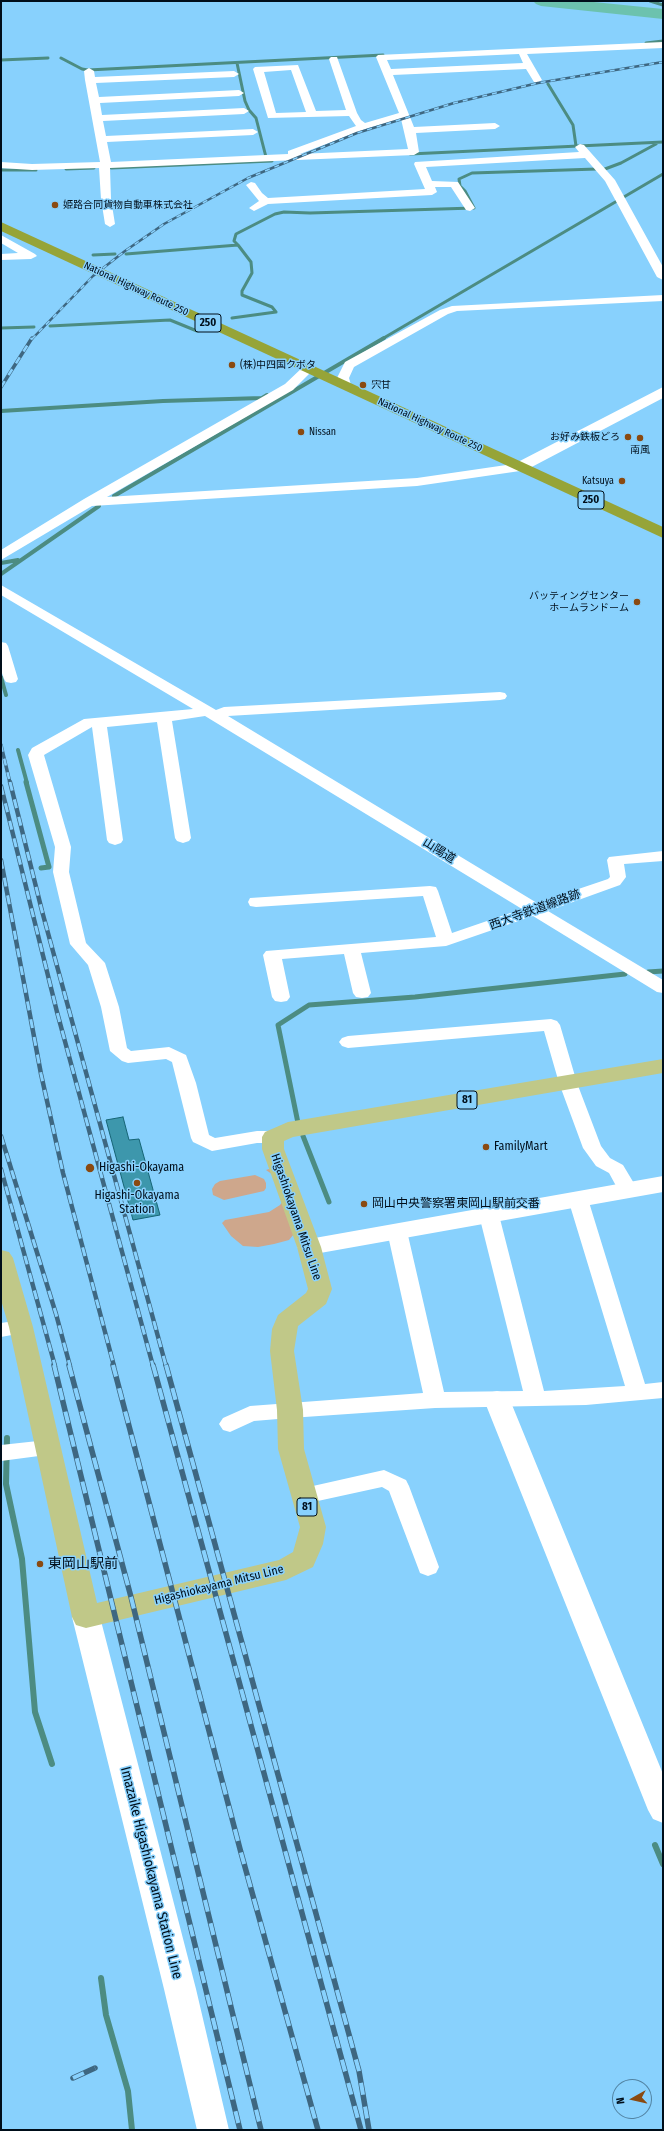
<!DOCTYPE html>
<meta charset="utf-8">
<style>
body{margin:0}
#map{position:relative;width:664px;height:2131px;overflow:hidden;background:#88d1fd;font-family:"Fira Sans Condensed",sans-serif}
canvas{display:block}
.frame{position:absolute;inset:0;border:2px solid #000e1a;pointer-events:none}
.north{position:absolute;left:612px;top:2079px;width:40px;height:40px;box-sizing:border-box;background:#88d1fd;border:1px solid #5283a2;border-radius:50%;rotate:262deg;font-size:11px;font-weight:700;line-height:16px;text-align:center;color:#000e1a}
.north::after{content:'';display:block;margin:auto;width:14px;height:18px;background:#8a4a11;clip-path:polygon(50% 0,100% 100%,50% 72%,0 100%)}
</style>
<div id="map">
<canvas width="664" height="2131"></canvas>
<div class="frame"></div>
<div class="north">N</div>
</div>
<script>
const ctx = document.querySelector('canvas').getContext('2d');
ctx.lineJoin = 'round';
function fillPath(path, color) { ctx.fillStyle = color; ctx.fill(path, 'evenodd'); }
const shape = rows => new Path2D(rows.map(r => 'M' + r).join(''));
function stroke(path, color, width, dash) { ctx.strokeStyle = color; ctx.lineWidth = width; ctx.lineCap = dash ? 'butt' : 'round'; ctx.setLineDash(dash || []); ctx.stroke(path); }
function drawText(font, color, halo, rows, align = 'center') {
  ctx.font = font + ' "Fira Sans Condensed","Noto Sans JP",sans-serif'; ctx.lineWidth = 3; ctx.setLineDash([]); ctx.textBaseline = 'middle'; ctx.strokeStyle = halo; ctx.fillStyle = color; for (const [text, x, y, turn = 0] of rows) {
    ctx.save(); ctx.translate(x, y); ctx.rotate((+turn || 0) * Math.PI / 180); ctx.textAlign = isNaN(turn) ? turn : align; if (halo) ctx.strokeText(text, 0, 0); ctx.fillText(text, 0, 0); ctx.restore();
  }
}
fillPath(shape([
 [269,1169,274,1170,294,1234,289,1240,274,1244,258,1247,243,1246,231,1236,222,1223,225,1220,269,1212,280,1205,283,1201,276,1177,266,1170],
 [255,1175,264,1179,266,1183,266,1188,264,1191,224,1200,213,1195,212,1189,215,1184,220,1181]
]), '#cea78c');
stroke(shape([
 [650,1,663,5],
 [646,43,663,41],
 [61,58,82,69,88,70,383,55],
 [1,60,48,58],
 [237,63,245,101,249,110,256,118,266,157],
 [548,84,573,125,576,146],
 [410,154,663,142],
 [111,168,272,161],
 [66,169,94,168],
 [605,169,621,163,656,144],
 [1,170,36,170],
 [126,254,238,245,234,241,236,234,275,214,284,212,310,213,474,208,465,191,460,186,459,179,472,173,597,169],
 [93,255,115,254],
 [232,318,276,312,272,307,242,295,242,291,252,273,251,262,238,245],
 [50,326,170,320,197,331,203,329],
 [1,328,34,327],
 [382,339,663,174]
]), '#4c8c82', 3);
stroke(shape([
 [1,411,163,401,262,398,267,395],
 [114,496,384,338],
 [1,563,18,560],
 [1,574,99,506],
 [1,677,6,695],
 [18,750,27,783]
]), '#4c8c82', 4);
stroke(shape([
 [26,782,49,867,41,868],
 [648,972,663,971],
 [298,1123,278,1025,309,1005,415,997,625,974],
 [303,1136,329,1202]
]), '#4c8c82', 5);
stroke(shape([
 [7,1438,6,1484,22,1559,35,1712,52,1764],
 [655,1845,663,1864],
 [101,1978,106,2015,128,2091,132,2130]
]), '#4c8c82', 6);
fillPath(shape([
 [533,1,584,1,663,9,663,19,541,6,536,4,533,1]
]), '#6cc2ae');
const building = shape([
 [123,1117,129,1140,139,1139,160,1215,133,1220,106,1120,123,1117]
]);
fillPath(building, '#3d97ac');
stroke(building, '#166475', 1);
fillPath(shape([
 [663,42,663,48,527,54,542,80,537,83,534,82,526,69,393,75,414,127,495,123,500,126,495,129,416,133,419,152,414,155,110,168,111,199,115,224,110,227,105,224,101,199,99,168,32,170,1,168,1,162,32,164,100,162,85,80,84,71,89,68,94,71,95,77,234,71,239,74,234,77,96,83,99,97,239,90,244,93,239,96,100,103,102,115,244,108,249,111,244,114,103,121,106,136,253,129,258,132,253,135,107,142,111,162,288,154,288,151,356,126,349,116,268,118,253,69,255,67,298,65,316,111,346,110,329,59,331,57,337,57,357,113,361,120,365,123,399,113,376,57,378,55,663,42],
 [519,54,523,63,391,69,387,60,519,54],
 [291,70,306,112,276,113,264,72,291,70],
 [401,119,408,149,300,154,368,128,401,119],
 [580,144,584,145,615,180,663,267,663,280,657,277,605,181,585,158,426,167,432,181,458,182,475,208,470,211,466,210,451,187,435,187,437,192,432,195,268,204,254,211,249,208,259,201,246,185,251,182,255,183,262,193,268,198,425,189,414,164,415,162,579,152,575,147,580,144],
 [1,235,35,254,37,256,31,259,1,260,1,254,18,253,1,243,1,235],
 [663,295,663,301,457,311,448,314,354,367,349,378,351,385,349,388,341,388,337,378,345,362,440,310,452,306,663,295],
 [308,365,314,369,293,390,107,497,417,478,520,463,526,467,520,471,417,486,92,506,1,560,1,550,84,499,285,384,304,366,308,365],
 [1,585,216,710,224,707,500,692,505,693,507,696,505,699,500,700,228,716,537,903,608,879,610,877,607,860,609,857,663,851,663,861,624,864,626,877,620,885,548,911,663,980,663,993,657,992,533,916,446,946,361,953,371,993,368,997,362,998,356,997,353,993,344,954,282,959,290,997,287,1001,281,1002,275,1001,272,997,263,955,266,951,436,937,423,896,256,907,250,906,248,902,250,898,430,886,436,887,438,891,452,933,522,909,205,716,172,721,191,838,189,841,183,843,177,841,175,838,157,722,107,727,123,840,121,843,115,845,109,843,107,840,92,727,44,755,71,847,69,872,86,943,105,963,119,1007,127,1048,131,1051,169,1047,186,1055,196,1083,209,1135,215,1138,257,1131,273,1131,280,1133,282,1137,280,1141,273,1143,257,1143,212,1151,193,1142,191,1138,172,1062,166,1059,128,1063,122,1061,110,1051,101,1007,88,965,70,944,53,872,55,847,28,755,32,748,84,719,193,709,1,595,1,585],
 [1,642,6,643,8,646,18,679,16,682,11,683,6,682,4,679,1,670,1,642],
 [551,1019,557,1021,560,1025,577,1083,601,1146,610,1158,623,1165,638,1190,635,1195,628,1196,621,1195,609,1173,596,1166,583,1148,559,1083,544,1031,348,1048,342,1046,339,1042,342,1038,348,1036,551,1019],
 [578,1192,585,1194,588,1199,645,1384,663,1382,663,1398,586,1405,435,1408,290,1418,254,1421,230,1432,223,1430,219,1424,223,1418,250,1406,423,1393,387,1231,390,1226,397,1224,404,1226,407,1231,444,1392,523,1391,479,1215,482,1210,489,1208,496,1210,499,1215,544,1391,625,1386,568,1199,571,1194,578,1192],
 [21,1320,28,1322,31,1327,28,1332,1,1337,1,1323,21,1320],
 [47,1440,54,1442,58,1448,54,1454,1,1461,1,1445,47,1440],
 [384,1470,406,1480,409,1486,439,1567,436,1573,428,1576,420,1573,389,1491,382,1487,304,1504,296,1502,293,1496,296,1490,304,1488,384,1470]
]), '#fff');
fillPath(shape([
 [663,387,663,398,526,470,514,470,512,467,514,464,663,387],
 [663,1176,663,1192,309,1255,301,1253,297,1247,301,1241,309,1239,663,1176],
 [497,1391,506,1393,510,1400,663,1774,663,1823,653,1819,648,1810,484,1400,488,1393,497,1391],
 [86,1606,96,1609,100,1617,196,1989,229,2130,197,2130,164,1989,72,1617,76,1609,86,1606]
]), '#fff');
fillPath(shape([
 [663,1059,663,1073,293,1137,284,1141,284,1149,321,1247,332,1289,326,1304,298,1326,294,1351,303,1410,304,1449,326,1527,323,1544,313,1567,286,1580,86,1628,76,1625,72,1617,9,1327,1,1300,1,1250,9,1252,13,1258,33,1327,97,1603,279,1560,293,1552,300,1527,278,1449,277,1410,270,1351,272,1329,278,1315,306,1293,308,1289,297,1247,262,1149,262,1137,265,1132,288,1122,663,1059]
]), '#c0c888');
fillPath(shape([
 [1,222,663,527,663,538,1,231,1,222]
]), '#96a438');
const railFar3 = shape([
 [32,339,93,276,125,251,164,224,248,178,357,133,454,103,538,83,663,62]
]);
const railFar2 = shape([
 [1,387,32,338],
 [1,745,10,783]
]);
const railFar1 = shape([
 [10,782,42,911,166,1366],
 [1,786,57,1012,153,1366],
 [1,860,41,1074,63,1173,114,1366],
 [1,1136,56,1314,70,1366],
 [1,1169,55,1366]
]);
const rail = shape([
 [54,1365,240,2130],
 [69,1365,131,1597,261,2130],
 [113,1365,240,1849,318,2130],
 [153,1365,361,2130],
 [166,1365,359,2071,369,2130],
 [73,2078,95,2068]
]);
stroke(railFar3, '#3e6781', 2.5);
stroke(railFar2, '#3e6781', 3.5);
stroke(railFar1, '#3e6781', 4.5);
stroke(rail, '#3e6781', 5.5);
stroke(railFar3, '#88d1fd', 1.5, [5]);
stroke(railFar2, '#88d1fd', 2.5, [7]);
stroke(railFar1, '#88d1fd', 3, [9]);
stroke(rail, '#88d1fd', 4, [12]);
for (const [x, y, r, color] of [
 [55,205,4,"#8a4a11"],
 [232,365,4,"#8a4a11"],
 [363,385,4,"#8a4a11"],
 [301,432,4,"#8a4a11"],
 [628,437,4,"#8a4a11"],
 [640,438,4,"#8a4a11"],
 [622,481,4,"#8a4a11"],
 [637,602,4,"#8a4a11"],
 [486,1147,4,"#8a4a11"],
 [90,1168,5,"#8a4a11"],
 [137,1183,4,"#8a4a11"],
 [364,1204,4,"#8a4a11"],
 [40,1564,4,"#8a4a11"]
]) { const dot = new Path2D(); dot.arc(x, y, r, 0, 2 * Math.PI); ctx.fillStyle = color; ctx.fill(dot); stroke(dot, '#88d1fd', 1.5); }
drawText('10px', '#000e1a', '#88d1fd', [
 ["姫路合同貨物自動車株式会社",63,205],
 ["(株)中四国クボタ",240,365],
 ["宍甘",371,385],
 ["Nissan",309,432],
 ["お好み鉄板どろ",620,437,"right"],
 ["南風",640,450,"center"],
 ["Katsuya",614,481,"right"],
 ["バッティングセンター",629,596,"right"],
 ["ホームランドーム",629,608,"right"]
], 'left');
drawText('10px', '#000e1a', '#88d1fd', [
 ["National Highway Route 250",136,289,25],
 ["National Highway Route 250",430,425,25]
]);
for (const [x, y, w] of [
 [208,323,26],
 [591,500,26],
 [467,1100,20],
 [307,1507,20]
]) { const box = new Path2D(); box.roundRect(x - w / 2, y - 9, w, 18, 3); ctx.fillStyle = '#88d1fd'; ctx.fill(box); stroke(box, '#000e1a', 1); }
drawText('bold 11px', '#000e1a', null, [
 ["250",208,323],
 ["250",591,500],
 ["81",467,1100],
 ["81",307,1507]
]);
drawText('12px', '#000e1a', '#88d1fd', [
 ["山陽道",439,851,32],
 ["西大寺鉄道線路跡",535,910,-20],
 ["Higashiokayama Mitsu Line",296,1217,71],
 ["Higashiokayama Mitsu Line",219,1585,-14]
]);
drawText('12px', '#000e1a', '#88d1fd', [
 ["FamilyMart",494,1147],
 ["Higashi-Okayama",99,1168],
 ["Higashi-Okayama",137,1196,"center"],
 ["Station",137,1210,"center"],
 ["岡山中央警察署東岡山駅前交番",372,1204]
], 'left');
drawText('14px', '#000e1a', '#88d1fd', [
 ["東岡山駅前",48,1564]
], 'left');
drawText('14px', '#000e1a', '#88d1fd', [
 ["Imazaike Higashiokayama Station Line",151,1873,76]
]);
</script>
